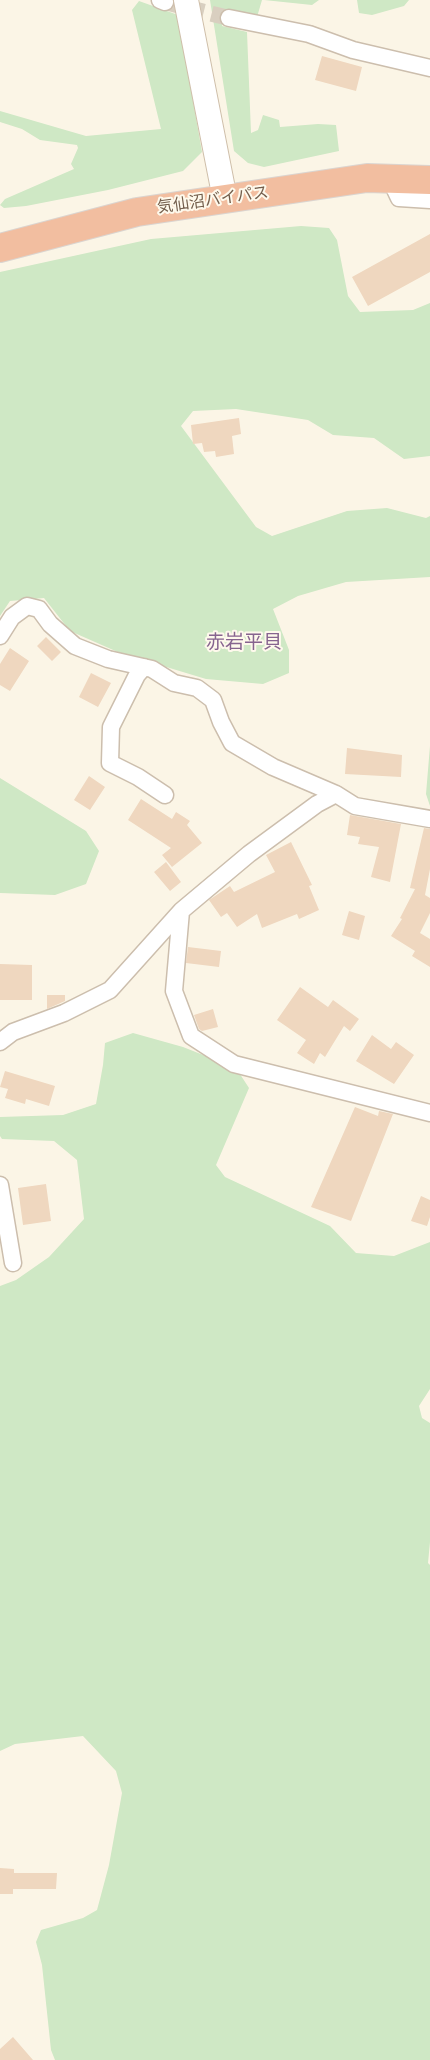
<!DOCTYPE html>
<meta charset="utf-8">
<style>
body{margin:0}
canvas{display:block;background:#fbf5e6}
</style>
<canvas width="430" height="2060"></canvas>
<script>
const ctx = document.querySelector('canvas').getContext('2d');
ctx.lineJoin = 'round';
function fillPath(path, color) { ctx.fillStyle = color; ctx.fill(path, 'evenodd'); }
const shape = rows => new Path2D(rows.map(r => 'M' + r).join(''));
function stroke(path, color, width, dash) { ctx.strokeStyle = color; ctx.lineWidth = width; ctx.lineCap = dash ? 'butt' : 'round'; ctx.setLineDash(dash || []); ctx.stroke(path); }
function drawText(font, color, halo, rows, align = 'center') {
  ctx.font = font + ' "Nunito Sans","Noto Sans JP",sans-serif'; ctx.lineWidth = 4; ctx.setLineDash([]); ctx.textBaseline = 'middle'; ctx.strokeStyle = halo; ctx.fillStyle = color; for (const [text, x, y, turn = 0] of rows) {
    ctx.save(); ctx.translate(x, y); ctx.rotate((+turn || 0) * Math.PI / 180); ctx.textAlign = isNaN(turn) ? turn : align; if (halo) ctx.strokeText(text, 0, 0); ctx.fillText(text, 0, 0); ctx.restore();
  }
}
fillPath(shape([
 [210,0,262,0,257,17,227,10,222,26,247,32,251,133,258,130,263,115,279,120,280,127,318,124,336,125,339,151,264,167,248,163,234,151],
 [264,0,319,0,312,5],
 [357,0,409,0,404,6,372,15,359,13],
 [139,1,178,15,202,152,183,171,108,190,26,206,4,208,0,205,5,199,74,169,71,164,78,148,77,145,40,140,22,129,0,122,0,111,86,136,161,129,132,10],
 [301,226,329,228,337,240,348,296,360,312,413,310,430,303,430,456,404,459,374,438,333,435,308,420,236,409,193,411,181,426,256,527,272,536,347,511,387,508,426,518,430,516,430,577,346,582,298,596,273,609,289,650,289,673,263,684,206,679,120,653,70,631,44,598,10,601,0,616,0,272,151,239],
 [430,746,430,806,426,794],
 [0,778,86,831,99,851,86,884,55,895,0,893],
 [133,1033,183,1047,236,1068,249,1088,216,1165,225,1177,330,1226,356,1253,394,1256,430,1242,430,1389,419,1406,422,1418,430,1423,430,1542,428,1563,430,1565,430,2060,55,2060,51,2050,42,1965,36,1942,41,1930,83,1918,97,1910,109,1865,122,1793,116,1771,83,1736,15,1744,0,1751,0,1286,16,1280,49,1257,84,1219,77,1160,54,1141,2,1139,0,1136,0,1117,63,1115,96,1104,103,1065,105,1043]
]), '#cfe8c5');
fillPath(shape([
 [322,56,362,67,356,91,315,80],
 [430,234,430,272,368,306,352,277],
 [239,418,241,434,232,436,234,454,216,457,215,451,204,452,202,443,193,444,191,425],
 [46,637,61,652,52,661,37,646],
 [10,648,29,661,10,691,0,685,0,664],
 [91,673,111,683,98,707,79,697],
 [347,748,402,755,401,777,345,774],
 [89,776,105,787,90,810,74,800],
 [141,799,172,819,176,812,190,821,187,825,202,843,172,867,162,855,171,848,128,820],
 [350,815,401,824,390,882,371,877,379,847,358,844,360,837,347,835],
 [424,828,430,829,430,869,425,895,430,898,430,913,420,933,430,939,430,967,412,956,415,951,391,936,402,919,400,918,415,889,410,888],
 [291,842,312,885,309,886,319,910,299,919,297,914,262,928,257,914,237,927,227,913,221,917,209,900,230,886,234,892,275,872,266,855],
 [166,862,181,882,170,891,154,872],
 [349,911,365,916,359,940,342,935],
 [188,947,221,951,219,967,186,963],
 [0,964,32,965,32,1000,0,1000],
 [300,987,328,1007,333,1000,359,1019,350,1031,344,1026,325,1057,320,1053,314,1064,297,1053,306,1040,277,1020],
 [47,995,65,995,65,1001,47,1009],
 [213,1009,218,1027,202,1031,199,1029,194,1015],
 [372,1035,391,1049,396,1042,414,1055,394,1084,356,1061],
 [5,1071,55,1086,49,1106,26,1099,25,1104,5,1098,8,1089,0,1087],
 [355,1107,378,1116,379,1111,393,1114,351,1221,311,1207],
 [46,1184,51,1221,23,1225,18,1188],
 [421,1196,430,1200,430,1217,427,1226,411,1221],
 [0,1868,14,1869,14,1873,57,1873,56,1889,13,1889,13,1894,0,1894],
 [13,2037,33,2060,0,2060,0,2049]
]), '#efd7bf');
stroke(shape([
 [165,2,229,18]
]), '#d9cfc0', 16, [16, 8]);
const street = shape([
 [160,0,165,2],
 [229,18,309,34,353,50,430,68],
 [390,179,399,198,430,200],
 [0,636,12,617,27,606,39,609,50,624,75,646,108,659,152,669,174,683,197,688,213,700,221,722,232,743,273,767,336,794],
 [144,667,137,675,111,727,110,763,138,777,165,795],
 [181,911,174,991,191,1036,234,1064,430,1113],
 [0,1042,13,1032,64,1013,110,990,181,911,249,854,317,804,336,794,355,806,430,819],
 [0,1185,13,1263]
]);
const secondary = shape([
 [186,0,225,199]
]);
const highway = shape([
 [0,248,137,212,367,178,430,180]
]);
stroke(street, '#ccbead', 19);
stroke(secondary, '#cfbfaa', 26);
stroke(highway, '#dbd5d0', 30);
stroke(street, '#fff', 16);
stroke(secondary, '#fff', 24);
stroke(highway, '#f2bea0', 28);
drawText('16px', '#735e4c', '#fef9ec', [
 ["気仙沼バイパス",213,201,-8]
]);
drawText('19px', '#86648f', '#fef9ec', [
 ["赤岩平貝",244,643]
]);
</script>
